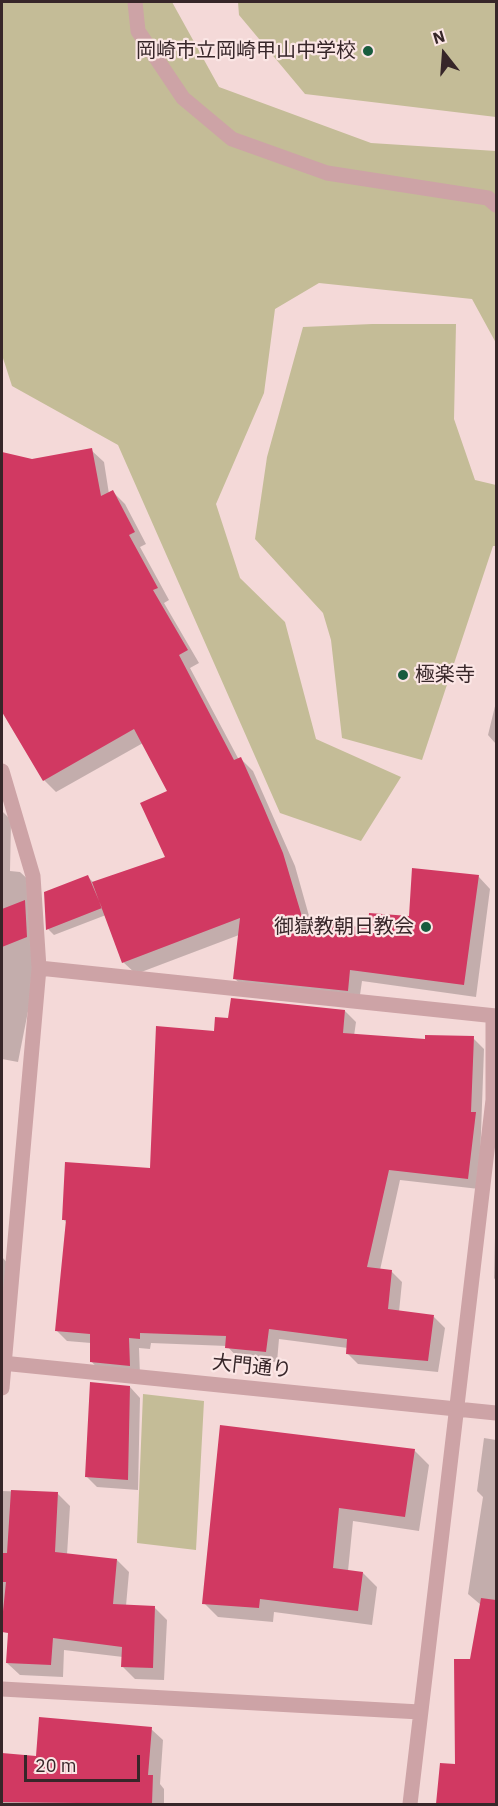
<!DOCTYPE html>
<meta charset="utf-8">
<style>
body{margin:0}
#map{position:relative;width:498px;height:1806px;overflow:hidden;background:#f4d9d8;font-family:"IBM Plex Sans",sans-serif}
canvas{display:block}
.frame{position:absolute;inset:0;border:3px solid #372629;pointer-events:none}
.north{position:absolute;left:414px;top:24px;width:60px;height:60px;-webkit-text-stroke:4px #fbe6e5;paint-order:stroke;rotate:343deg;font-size:16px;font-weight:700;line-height:24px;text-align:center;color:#372629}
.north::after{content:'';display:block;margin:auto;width:21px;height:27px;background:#372629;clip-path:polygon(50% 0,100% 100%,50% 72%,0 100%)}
.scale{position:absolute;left:24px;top:1755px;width:116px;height:27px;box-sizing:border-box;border:3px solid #372629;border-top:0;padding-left:8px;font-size:18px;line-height:21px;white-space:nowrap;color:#372629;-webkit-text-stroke:4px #fbe6e5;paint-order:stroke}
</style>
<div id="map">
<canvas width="498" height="1806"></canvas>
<div class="frame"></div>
<div class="north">N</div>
<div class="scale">20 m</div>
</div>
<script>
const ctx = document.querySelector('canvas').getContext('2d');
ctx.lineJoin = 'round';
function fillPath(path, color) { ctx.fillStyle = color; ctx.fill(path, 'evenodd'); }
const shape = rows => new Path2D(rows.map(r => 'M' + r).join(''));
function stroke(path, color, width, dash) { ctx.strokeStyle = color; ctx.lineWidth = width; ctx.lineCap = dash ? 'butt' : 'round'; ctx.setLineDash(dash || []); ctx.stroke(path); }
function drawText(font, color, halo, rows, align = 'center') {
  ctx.font = font + ' "IBM Plex Sans","Noto Sans JP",sans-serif'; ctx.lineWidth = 4.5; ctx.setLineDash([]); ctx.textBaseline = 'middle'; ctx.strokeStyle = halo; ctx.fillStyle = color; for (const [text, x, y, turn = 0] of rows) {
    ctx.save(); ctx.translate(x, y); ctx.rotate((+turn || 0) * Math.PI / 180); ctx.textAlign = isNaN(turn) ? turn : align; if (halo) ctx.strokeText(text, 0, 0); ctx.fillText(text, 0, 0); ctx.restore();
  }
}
fillPath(shape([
 [2,2,172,2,219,87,371,143,496,151,496,343,472,299,319,283,275,309,264,393,216,504,240,578,285,622,316,739,401,777,361,841,280,813,118,445,12,386,2,355],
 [238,2,496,2,496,117,305,94,239,15],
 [372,324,456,324,454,419,475,480,496,485,496,546,493,546,422,760,342,738,331,640,323,613,255,539,267,457,303,327],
 [143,1394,204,1401,196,1550,137,1543]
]), '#c4bc97');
fillPath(shape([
 [91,450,104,462,109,494,113,492,125,504,146,544,140,547,169,600,164,603,199,663,190,668,239,760,241,759,253,771,295,866,311,923,369,930,410,918,478,876,490,889,476,997,362,981,359,1002,247,990,234,978,239,935,136,974,123,962,106,915,54,935,48,929,88,877,94,883,167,858,169,792,143,743,56,792,44,780,2,708,2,454,32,460],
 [496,702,496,744,488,735],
 [2,811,11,820,10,871,20,872,33,884,32,991,18,1062,2,1059],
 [345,1011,356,1022,354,1036,427,1041,473,1038,484,1049,479,1189,400,1180,380,1270,391,1271,402,1282,399,1312,434,1317,445,1328,438,1372,358,1364,347,1353,348,1348,279,1339,277,1362,238,1358,227,1346,151,1343,150,1349,139,1348,140,1376,102,1373,91,1361,91,1343,67,1341,56,1330,67,1223,63,1219,151,1170,215,1033],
 [496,1196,496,1281,494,1278],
 [2,1257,10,1266,2,1340],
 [130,1387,140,1398,138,1490,97,1487,86,1476],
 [484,1438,496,1440,496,1804,440,1804,438,1802,457,1765,481,1605,468,1594,483,1497,477,1491],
 [414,1450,429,1465,419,1531,353,1521,348,1571,363,1573,377,1587,372,1625,274,1612,273,1622,218,1617,204,1603],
 [2,1491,57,1493,70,1506,67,1555,117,1560,129,1572,126,1606,154,1607,167,1620,164,1680,135,1679,122,1666,123,1657,64,1650,63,1677,20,1675,7,1663,10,1617,2,1613],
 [151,1729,163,1740,160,1784,164,1789,164,1804,2,1804,2,1755,37,1758]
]), '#0003');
fillPath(shape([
 [92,448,101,496,113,490,135,532,129,535,158,588,153,590,188,650,179,655,234,760,241,757,263,806,283,853,303,920,368,928,369,913,409,916,412,868,479,875,464,985,350,970,348,991,233,979,240,918,122,963,92,882,165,857,140,803,167,791,134,729,43,781,2,712,2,452,32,459],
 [88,875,102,908,46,930,44,892],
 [25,900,27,937,2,947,2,909],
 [231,998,345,1010,343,1033,425,1039,425,1035,474,1036,471,1112,476,1112,468,1179,389,1170,367,1267,392,1270,388,1309,434,1315,428,1361,346,1354,347,1339,269,1329,266,1352,225,1348,226,1336,140,1333,140,1339,129,1338,130,1366,90,1362,90,1334,55,1331,66,1220,62,1220,65,1162,150,1168,156,1026,214,1031,215,1017,228,1018],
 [90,1382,130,1386,128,1480,85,1477],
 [220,1425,415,1449,405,1517,339,1508,333,1568,363,1572,358,1611,260,1599,259,1608,202,1604],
 [11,1490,58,1492,55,1552,117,1559,113,1604,155,1606,153,1668,121,1667,122,1647,53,1638,51,1665,6,1663,8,1633,2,1632,2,1621,6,1582,2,1582,2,1573,3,1553,7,1553],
 [481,1598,496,1600,496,1804,436,1804,440,1763,455,1764,454,1659,470,1659],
 [39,1717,152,1727,148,1775,153,1775,152,1804,2,1802,2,1753,36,1756]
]), '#d13962');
stroke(shape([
 [135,2,138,31,183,98,232,139,327,173,488,198,496,205],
 [2,771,33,876,39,968,2,1388],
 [39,968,496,1016],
 [2,1363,496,1413],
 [2,1689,420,1712],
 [410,1804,493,1100,493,1016]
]), '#cda3a6', 15);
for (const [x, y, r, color] of [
 [368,51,6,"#185c3e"],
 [403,675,6,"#185c3e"],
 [426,927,6,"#185c3e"]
]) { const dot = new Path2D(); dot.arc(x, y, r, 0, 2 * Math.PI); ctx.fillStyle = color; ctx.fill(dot); stroke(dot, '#fbe6e5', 2); }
drawText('20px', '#372629', '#fbe6e5', [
 ["岡崎市立岡崎甲山中学校",356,51],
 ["極楽寺",415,675,"left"],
 ["御嶽教朝日教会",414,927]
], 'right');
drawText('20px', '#372629', '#fbe6e5', [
 ["大門通り",252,1367,6]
]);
</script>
